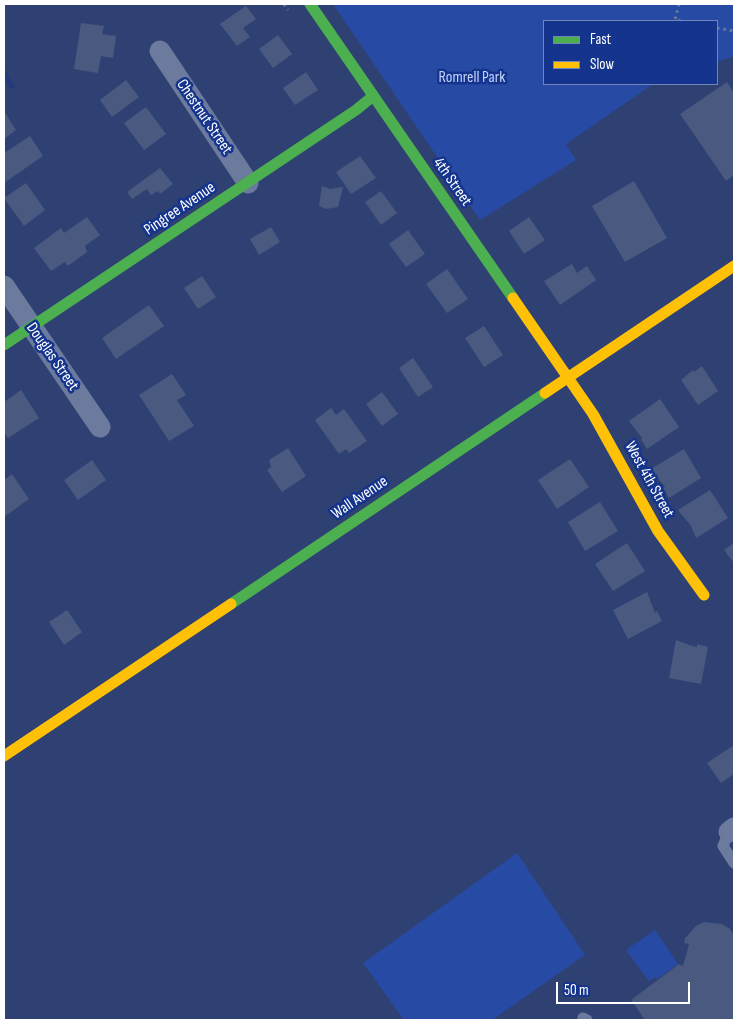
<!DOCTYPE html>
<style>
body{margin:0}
#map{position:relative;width:738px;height:1024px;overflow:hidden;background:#2f4172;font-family:"Sofia Sans Condensed",sans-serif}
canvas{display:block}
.frame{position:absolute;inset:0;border:5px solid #fff;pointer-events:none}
.legend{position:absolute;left:543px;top:20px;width:175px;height:65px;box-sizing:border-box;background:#14348d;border:1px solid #7285bb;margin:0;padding:6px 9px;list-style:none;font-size:15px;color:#fff}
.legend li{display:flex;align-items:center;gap:10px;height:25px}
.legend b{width:25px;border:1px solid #7285bb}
.scale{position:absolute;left:556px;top:982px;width:134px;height:22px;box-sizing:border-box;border:2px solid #fff;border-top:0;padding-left:6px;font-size:15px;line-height:18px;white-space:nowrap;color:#fff;-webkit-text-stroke:4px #14348d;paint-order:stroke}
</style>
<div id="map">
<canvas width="738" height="1024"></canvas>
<div class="frame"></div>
<ul class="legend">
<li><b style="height:6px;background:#4caf50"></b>Fast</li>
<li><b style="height:6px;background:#ffc107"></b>Slow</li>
</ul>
<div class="scale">50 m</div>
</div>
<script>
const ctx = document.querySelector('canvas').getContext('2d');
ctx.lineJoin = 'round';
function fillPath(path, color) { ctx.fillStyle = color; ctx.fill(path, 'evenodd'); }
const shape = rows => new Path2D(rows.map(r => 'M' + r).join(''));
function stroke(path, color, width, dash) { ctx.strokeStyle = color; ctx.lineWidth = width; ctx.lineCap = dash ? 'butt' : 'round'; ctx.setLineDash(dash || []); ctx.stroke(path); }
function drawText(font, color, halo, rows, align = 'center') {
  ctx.font = font + ' "Sofia Sans Condensed",sans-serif'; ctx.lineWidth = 5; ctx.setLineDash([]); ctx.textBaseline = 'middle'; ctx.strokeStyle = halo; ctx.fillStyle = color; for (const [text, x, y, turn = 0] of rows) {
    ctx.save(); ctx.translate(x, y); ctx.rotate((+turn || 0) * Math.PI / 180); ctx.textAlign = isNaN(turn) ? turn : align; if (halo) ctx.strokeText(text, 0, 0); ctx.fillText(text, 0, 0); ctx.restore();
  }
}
fillPath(shape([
 [333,4,734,4,734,56,717,62,717,21,544,21,544,84,653,84,566,144,576,160,480,220],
 [517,853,585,955,492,1020,404,1020,363,963],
 [655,930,678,964,657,979,655,977,649,981,626,950]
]), '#274ba4');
stroke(shape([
 [4,74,12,86]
]), '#233b7d', 5.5);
fillPath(shape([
 [246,6,256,19,243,28,250,37,237,46,220,24],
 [81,23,104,26,102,34,116,36,113,58,101,56,98,73,74,69],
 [278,35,292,54,273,68,259,49],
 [306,72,318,90,295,105,283,88],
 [126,80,139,97,112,117,100,100],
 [727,82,734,93,734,175,726,181,680,114],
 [146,107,166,134,144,150,124,123],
 [4,111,16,130,4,139],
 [30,136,43,156,4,183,4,153],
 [360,156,376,178,351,194,336,172],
 [160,168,173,184,160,194,158,191,151,195,147,189,132,199,127,192],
 [634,181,667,238,625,262,592,206],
 [26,183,45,210,24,226,4,198],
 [322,186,330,189,343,187,338,207,326,209,319,206],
 [381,191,397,213,381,225,365,202],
 [87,217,100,235,85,246,87,252,68,266,65,262,51,271,34,248,61,228,64,233],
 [529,217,545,240,524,254,509,231],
 [271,227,280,242,259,255,250,239],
 [408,230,425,254,406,267,389,244],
 [572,264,577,273,587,266,596,280,560,305,544,281],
 [447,269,468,299,447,313,426,284],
 [202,276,216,297,198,309,184,288],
 [149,305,164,326,116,359,102,338],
 [484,326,503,355,484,367,465,338],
 [413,358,433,387,418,397,399,368],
 [702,366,718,391,698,405,681,380,693,370,694,372],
 [172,374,186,395,177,400,194,426,169,441,139,395],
 [21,390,39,418,8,438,4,432,4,402],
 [382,392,398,414,382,426,366,404],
 [660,399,679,427,647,449,641,439,642,438,629,421],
 [331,408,336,415,344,409,367,441,349,453,346,449,339,454,315,420],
 [288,448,306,476,282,492,267,470,271,467,269,460],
 [684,449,701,478,669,498,663,488,665,487,651,469],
 [570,459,589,487,557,509,538,480],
 [92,460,106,480,78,500,64,480],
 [12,474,29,499,4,517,4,480],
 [710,490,728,518,696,538,691,526,678,510],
 [600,502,618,531,585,551,568,522],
 [627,543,645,571,613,591,595,564],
 [734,543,734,563,724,550],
 [647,592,655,613,657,611,662,621,628,639,613,610],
 [67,610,82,632,64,645,49,622],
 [676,640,692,646,697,647,697,644,708,647,701,684,669,678],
 [734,745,734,774,721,783,707,763],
 [704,922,722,924,730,929,734,936,734,1020,724,1020,722,1018,720,1020,645,1020,631,1000,679,964,683,966,689,944,684,943,685,938,696,926]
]), '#4a5980');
stroke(shape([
 [284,4,288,10],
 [679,4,675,20,682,21],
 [717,28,734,31]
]), '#6b7a9d', 3, [2.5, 4]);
stroke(shape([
 [729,832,723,846,734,863],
 [583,1018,587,1020]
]), '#6b7a9d', 11);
stroke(shape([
 [160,51,248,183],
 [4,286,100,427],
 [729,832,734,828]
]), '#6b7a9d', 21);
stroke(shape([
 [310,4,513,298],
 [4,345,356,110,372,97],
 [231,604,545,393]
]), '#4caf50', 11);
stroke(shape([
 [513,298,593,414,658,531,704,595],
 [545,393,734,266],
 [4,756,231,604]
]), '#ffc107', 11);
drawText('16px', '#c4d4fc', '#14348d', [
 ["Romrell Park",472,78]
]);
drawText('16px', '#fff', '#14348d', [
 ["Chestnut Street",204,117,56],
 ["4th Street",452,182,55],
 ["Pingree Avenue",180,209,-34],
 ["Douglas Street",52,357,55],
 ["West 4th Street",649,480,61],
 ["Wall Avenue",360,498,-34]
]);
</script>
